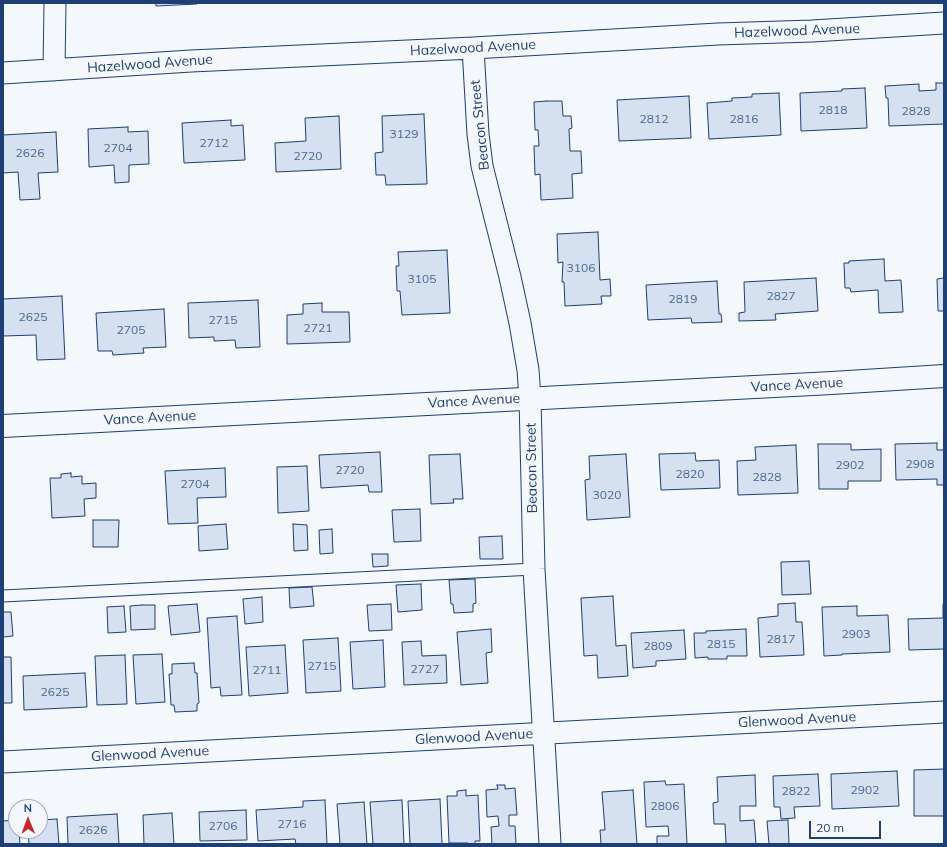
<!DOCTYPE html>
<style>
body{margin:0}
#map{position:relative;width:947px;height:847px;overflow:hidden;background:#f4f7fb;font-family:Mulish,sans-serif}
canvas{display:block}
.frame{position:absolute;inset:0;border:4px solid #1d3f73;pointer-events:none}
.north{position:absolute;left:8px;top:799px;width:40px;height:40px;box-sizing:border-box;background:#f4f7fb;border:1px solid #9eadc5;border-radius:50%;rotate:359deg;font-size:11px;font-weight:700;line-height:16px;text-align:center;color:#1d3f73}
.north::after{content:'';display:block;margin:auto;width:14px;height:18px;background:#c62828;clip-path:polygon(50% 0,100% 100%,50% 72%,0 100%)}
.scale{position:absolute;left:809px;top:821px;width:72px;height:18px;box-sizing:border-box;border:2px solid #1d3f73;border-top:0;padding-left:5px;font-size:12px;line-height:14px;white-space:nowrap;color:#1d3f73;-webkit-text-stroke:3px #f4f7fb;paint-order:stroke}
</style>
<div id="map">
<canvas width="947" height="847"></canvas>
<div class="frame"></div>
<div class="north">N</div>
<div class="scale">20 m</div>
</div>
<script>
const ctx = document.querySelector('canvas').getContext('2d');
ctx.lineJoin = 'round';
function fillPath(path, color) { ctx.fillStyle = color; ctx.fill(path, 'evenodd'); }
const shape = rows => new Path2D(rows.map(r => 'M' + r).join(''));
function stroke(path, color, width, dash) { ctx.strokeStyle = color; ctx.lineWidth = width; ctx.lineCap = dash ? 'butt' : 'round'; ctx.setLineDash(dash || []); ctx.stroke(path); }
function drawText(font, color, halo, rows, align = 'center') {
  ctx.font = font + ' Mulish,sans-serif'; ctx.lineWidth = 3; ctx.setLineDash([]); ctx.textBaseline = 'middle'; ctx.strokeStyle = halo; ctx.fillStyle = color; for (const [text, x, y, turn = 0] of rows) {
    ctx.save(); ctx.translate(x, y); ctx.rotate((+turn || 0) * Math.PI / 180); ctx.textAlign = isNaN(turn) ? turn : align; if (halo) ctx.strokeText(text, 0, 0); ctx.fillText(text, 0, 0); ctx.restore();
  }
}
const building = shape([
 [156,3,197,3,197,4,156,6,156,3],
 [936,83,944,83,944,124,889,126,888,98,886,98,885,86,919,84,919,91,936,90,936,83],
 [865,88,867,128,801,131,800,93,842,91,842,89,865,88],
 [779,93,781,135,709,139,707,103,732,101,732,98,752,97,752,94,779,93],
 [689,96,691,138,619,141,617,100,689,96],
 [547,101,562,101,563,116,571,116,572,128,569,129,570,151,581,151,582,173,572,174,573,198,541,200,540,174,535,175,534,146,539,146,538,130,535,130,534,102,547,101],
 [424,114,427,184,386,185,385,175,376,175,375,153,383,152,382,116,424,114],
 [339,116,341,169,276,172,275,143,306,141,305,118,339,116],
 [231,120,231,126,243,125,245,160,184,163,182,123,231,120],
 [128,127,128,132,148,131,149,164,129,165,129,182,115,183,114,165,89,167,88,129,128,127],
 [56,132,58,172,38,173,40,199,20,200,18,172,3,173,3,135,56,132],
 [598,232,600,280,610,279,611,296,601,296,602,304,565,306,564,282,562,282,563,262,558,263,557,234,598,232],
 [447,250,450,313,402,315,400,291,397,291,396,266,399,266,398,252,447,250],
 [884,259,885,281,901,280,903,312,879,313,878,290,851,292,850,288,845,288,844,263,849,263,849,261,884,259],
 [816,278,818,311,775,314,776,320,739,321,739,313,745,312,744,282,816,278],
 [944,278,944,311,938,311,937,279,944,278],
 [717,281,719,314,721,314,722,322,692,323,691,318,648,320,646,285,717,281],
 [62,296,65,359,37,360,36,335,3,336,3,299,62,296],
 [258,300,260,347,236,348,235,340,214,341,214,337,189,338,188,303,258,300],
 [322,303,322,312,349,312,350,342,287,344,287,315,303,314,303,304,322,303],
 [164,309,166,347,143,348,144,353,113,355,112,351,98,351,96,313,164,309],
 [937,443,937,450,944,450,944,485,937,485,937,479,896,480,895,444,937,443],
 [818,444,851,444,851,450,881,449,881,481,848,481,848,489,819,489,818,444],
 [796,445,798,493,738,495,737,461,756,460,755,447,796,445],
 [380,452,382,492,369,492,368,485,321,488,319,455,380,452],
 [695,453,696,461,719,460,720,488,661,490,659,454,695,453],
 [460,454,463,499,453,499,454,503,431,504,429,455,460,454],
 [626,454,630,517,587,520,585,480,590,479,589,456,626,454],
 [307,466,309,511,278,513,277,467,307,466],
 [225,468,226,497,197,498,198,523,168,524,165,471,225,468],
 [71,473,71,477,82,476,82,484,96,483,96,498,84,499,85,516,52,518,50,478,61,478,61,474,71,473],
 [420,509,421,541,394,542,392,510,420,509],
 [93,520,119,520,118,547,93,547,93,520],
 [226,524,228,549,199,551,198,526,226,524],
 [293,524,307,525,308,550,294,551,293,524],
 [332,529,333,553,320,554,319,530,332,529],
 [502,536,503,559,480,559,479,537,502,536],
 [372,554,388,554,388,566,373,567,372,554],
 [809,561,811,594,782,595,781,562,809,561],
 [475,579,476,603,473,604,473,612,454,613,453,604,451,604,449,580,475,579],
 [421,584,422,610,398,612,396,585,421,584],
 [312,587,314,606,290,608,289,588,312,587],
 [613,596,616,646,626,645,628,676,598,678,597,655,584,656,581,598,613,596],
 [262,597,263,622,245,624,243,599,262,597],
 [795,603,796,622,802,622,804,655,760,657,758,618,778,616,778,604,795,603],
 [197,604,200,632,171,635,168,606,197,604],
 [391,604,392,630,369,631,367,605,391,604],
 [142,605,155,605,155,629,131,630,130,606,142,605],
 [943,605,944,605,944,649,909,650,908,619,943,618,943,605],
 [124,606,126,632,108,633,107,607,124,606],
 [857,606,857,616,888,615,890,652,842,654,842,655,824,656,822,607,857,606],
 [3,612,11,612,13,636,3,637,3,612],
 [237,616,242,695,221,696,220,687,211,688,207,618,237,616],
 [491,629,492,652,486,653,488,683,461,685,457,632,491,629],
 [746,629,747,656,727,656,727,659,708,659,708,657,695,658,694,633,706,633,706,631,746,629],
 [684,630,686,659,656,661,656,666,633,668,631,633,684,630],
 [338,638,341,691,306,693,303,640,338,638],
 [383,640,385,687,353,689,350,642,383,640],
 [421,641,422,656,446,655,447,683,404,685,402,642,421,641],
 [285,645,288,693,249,696,246,647,285,645],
 [162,654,165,702,136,704,133,655,162,654],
 [125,655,127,704,97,705,95,656,125,655],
 [3,657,11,657,12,703,3,703,3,657],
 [194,663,195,673,197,673,199,703,197,704,197,711,175,712,174,705,171,705,169,674,172,674,172,664,194,663],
 [85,673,87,707,24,710,23,676,85,673],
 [944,769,944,816,914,816,914,770,944,769],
 [897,771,899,806,832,809,831,774,897,771],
 [818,774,820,806,794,807,795,818,781,819,780,807,774,807,773,776,818,774],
 [755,775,756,806,740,806,740,821,754,820,756,844,726,844,725,824,714,824,713,803,718,802,717,777,755,775],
 [665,781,666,785,684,784,687,844,657,844,657,836,669,836,668,826,646,827,644,782,665,781],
 [497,785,505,785,505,789,515,788,517,815,509,815,509,826,515,826,516,844,492,844,491,827,499,826,498,816,487,817,486,790,498,789,497,785],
 [466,790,466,796,478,795,480,841,475,841,475,844,468,844,468,843,449,843,447,796,457,796,457,791,466,790],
 [633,790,637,844,601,844,600,830,605,830,602,792,633,790],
 [440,799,442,844,410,844,408,801,440,799],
 [325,800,327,844,296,844,295,839,258,841,256,810,303,807,303,801,325,800],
 [402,800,404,844,373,844,370,802,402,800],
 [364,802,367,844,340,844,337,804,364,802],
 [246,810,247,840,200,841,199,812,246,810],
 [172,813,174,844,144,844,143,815,172,813],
 [117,814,119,844,68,844,67,817,117,814],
 [57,819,59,844,29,844,28,831,40,831,40,820,57,819],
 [16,820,16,831,19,831,20,844,3,844,3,821,16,820],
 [788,820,789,844,769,844,767,821,788,820]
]);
fillPath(building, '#d5e0f0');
stroke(building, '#1d3f73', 1);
const lane = shape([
 [3,596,534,569]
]);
const street = shape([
 [473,48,478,134,482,166,510,277,520,323,528,370,530,398,534,569,550,844],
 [54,70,55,3],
 [3,73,191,61,473,48,718,34,812,31,944,23],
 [3,762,944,712]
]);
const secondary = shape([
 [3,426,832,383,944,376]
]);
stroke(lane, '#1d3f73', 13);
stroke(street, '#1d3f73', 23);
stroke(secondary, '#1d3f73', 24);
stroke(lane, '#f4f7fb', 11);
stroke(street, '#f4f7fb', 21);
stroke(secondary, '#f4f7fb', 22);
drawText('12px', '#4b6792', null, [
 ["2818",833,110],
 ["2828",916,111],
 ["2812",654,119],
 ["2816",744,119],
 ["3129",404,134],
 ["2712",214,143],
 ["2704",118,148],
 ["2626",30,153],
 ["2720",308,156],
 ["3106",581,268],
 ["3105",422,279],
 ["2827",781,296],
 ["2819",683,299],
 ["2625",33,317],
 ["2715",223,320],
 ["2721",318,328],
 ["2705",131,330],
 ["2908",920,464],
 ["2902",850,465],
 ["2720",350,470],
 ["2820",690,474],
 ["2828",767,477],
 ["2704",195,484],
 ["3020",607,495],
 ["2903",856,634],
 ["2817",781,639],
 ["2815",721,644],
 ["2809",658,646],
 ["2715",322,666],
 ["2727",425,669],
 ["2711",267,670],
 ["2625",55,692],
 ["2902",865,790],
 ["2822",796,791],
 ["2806",665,806],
 ["2716",292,824],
 ["2706",223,826],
 ["2626",93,830]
]);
drawText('14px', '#1d3f73', '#f4f7fb', [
 ["Hazelwood Avenue",797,31,-2],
 ["Hazelwood Avenue",473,48,-3],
 ["Hazelwood Avenue",150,64,-4],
 ["Beacon Street",480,125,-96],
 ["Vance Avenue",797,385,-3],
 ["Vance Avenue",474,401,-3],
 ["Vance Avenue",150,418,-3],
 ["Beacon Street",532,468,-91],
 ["Glenwood Avenue",797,720,-3],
 ["Glenwood Avenue",474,737,-3],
 ["Glenwood Avenue",150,754,-3]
]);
</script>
